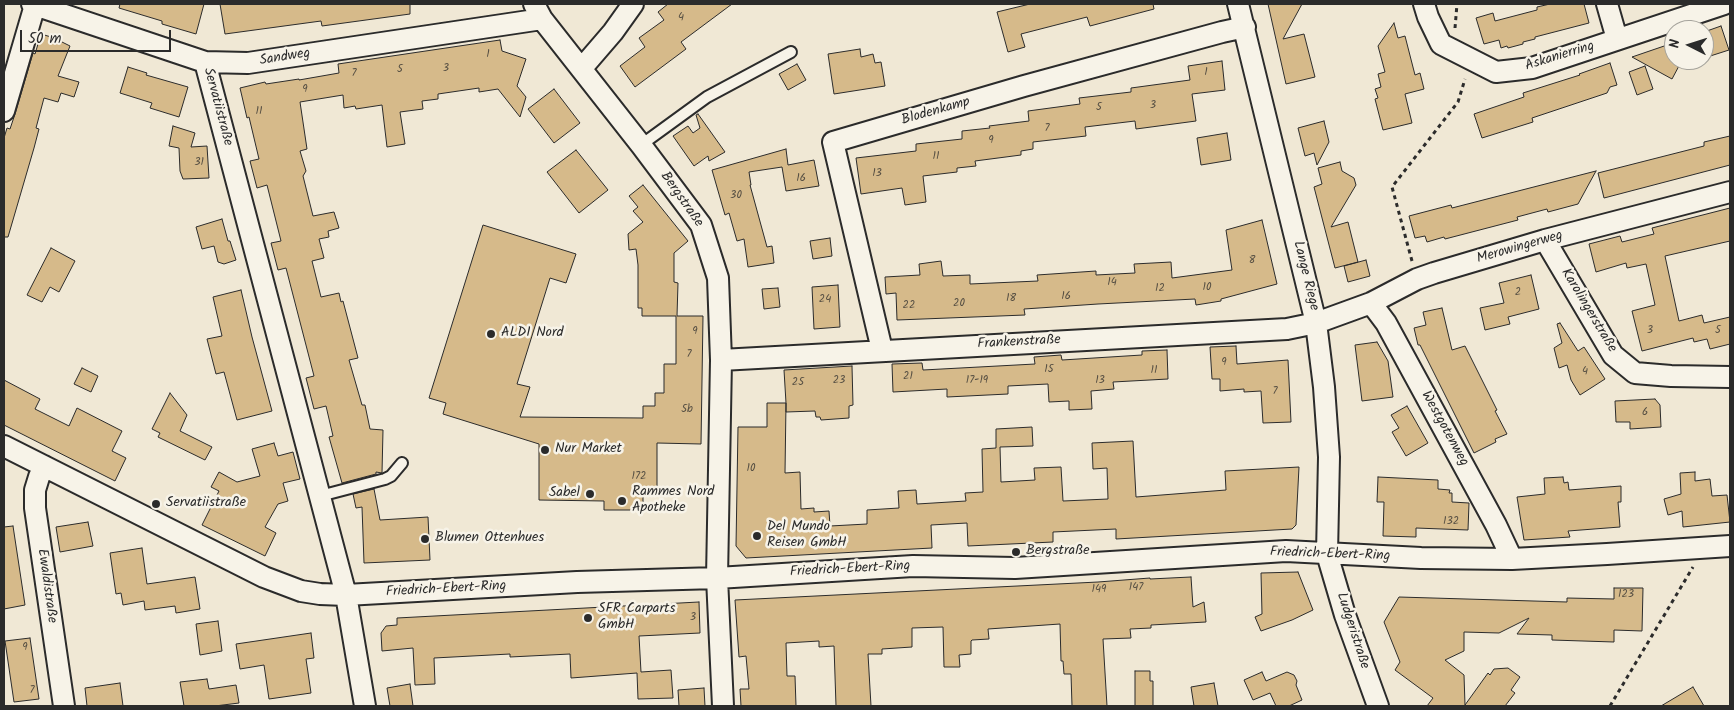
<!DOCTYPE html>
<meta charset="utf-8">
<style>
body{margin:0}
#map{position:relative;width:1734px;height:710px;overflow:hidden;background:#f0e8d5;font-family:Kalam,sans-serif}
canvas{display:block}
.frame{position:absolute;inset:0;border:5px solid #2b2b2b;pointer-events:none}
.north{position:absolute;left:1664px;top:20px;width:50px;height:50px;box-sizing:border-box;background:#f7f3e8;border:1px solid #a5a39c;border-radius:50%;rotate:275deg;font-size:14px;font-weight:700;line-height:20px;text-align:center;color:#2b2b2b}
.north::after{content:'';display:block;margin:auto;width:18px;height:22px;background:#2b2b2b;clip-path:polygon(50% 0,100% 100%,50% 72%,0 100%)}
.scale{position:absolute;left:20px;top:30px;width:151px;height:22px;box-sizing:border-box;border:2px solid #2b2b2b;border-top:0;padding-left:6px;font-size:15px;line-height:18px;white-space:nowrap;color:#2b2b2b;-webkit-text-stroke:4px #f7f3e8;paint-order:stroke}
</style>
<div id="map">
<canvas width="1734" height="710"></canvas>
<div class="frame"></div>
<div class="north">N</div>
<div class="scale">50 m</div>
</div>
<script>
const ctx = document.querySelector('canvas').getContext('2d');
ctx.lineJoin = 'round';
function fillPath(path, color) { ctx.fillStyle = color; ctx.fill(path, 'evenodd'); }
const shape = rows => new Path2D(rows.map(r => 'M' + r).join(''));
function stroke(path, color, width, dash) { ctx.strokeStyle = color; ctx.lineWidth = width; ctx.lineCap = dash ? 'butt' : 'round'; ctx.setLineDash(dash || []); ctx.stroke(path); }
function drawText(font, color, halo, rows, align = 'center') {
  ctx.font = font + ' Kalam,sans-serif'; ctx.lineWidth = 5; ctx.setLineDash([]); ctx.textBaseline = 'middle'; ctx.strokeStyle = halo; ctx.fillStyle = color; for (const [text, x, y, turn = 0] of rows) {
    ctx.save(); ctx.translate(x, y); ctx.rotate((+turn || 0) * Math.PI / 180); ctx.textAlign = isNaN(turn) ? turn : align; if (halo) ctx.strokeText(text, 0, 0); ctx.fillText(text, 0, 0); ctx.restore();
  }
}
const building = shape([
 [120,4,204,4,196,34,162,24,162,21,119,8,120,4],
 [220,4,410,4,410,14,322,26,321,21,225,34,220,4],
 [668,4,732,4,681,42,686,49,635,87,620,66,645,47,639,38,664,20,658,12,668,4],
 [1030,4,1153,4,1154,9,1090,26,1087,17,1021,34,1025,47,1008,52,997,12,1030,4],
 [1268,4,1302,4,1283,39,1304,34,1315,77,1286,84,1268,4],
 [1550,4,1584,4,1589,23,1535,37,1535,39,1523,42,1523,44,1508,48,1507,46,1501,48,1499,40,1484,44,1476,18,1493,13,1495,21,1537,10,1537,7,1550,4],
 [1394,23,1398,38,1405,36,1415,75,1420,73,1424,89,1405,94,1412,123,1383,130,1375,99,1378,98,1375,89,1381,87,1378,74,1385,72,1378,46,1394,23],
 [1721,26,1729,50,1704,58,1704,32,1721,26],
 [41,34,61,40,60,41,70,46,58,76,79,82,74,97,61,93,58,102,44,98,36,128,39,129,34,148,8,237,4,237,4,138,7,128,10,129,15,114,33,53,35,54,41,34],
 [500,40,502,51,526,59,517,86,526,97,520,117,498,89,479,92,479,88,438,94,438,99,422,101,423,109,400,112,405,144,387,147,382,105,356,109,355,106,344,108,343,95,300,102,307,149,300,151,306,171,303,176,313,216,334,212,339,228,328,231,329,237,319,239,324,258,312,261,321,297,339,293,341,302,343,301,358,358,349,360,362,405,365,405,370,429,383,430,382,473,376,472,376,474,342,483,329,437,333,436,326,406,314,409,306,378,314,376,286,268,278,270,271,243,281,241,267,185,257,188,250,161,259,159,249,117,247,118,240,88,265,82,266,84,299,79,299,80,339,73,338,64,500,40],
 [1673,43,1674,60,1679,60,1680,64,1672,79,1632,57,1673,43],
 [860,49,861,57,873,54,875,63,881,62,885,86,834,94,828,54,860,49],
 [1222,61,1225,90,1192,94,1196,121,1136,129,1135,121,1085,127,1086,136,1033,142,1033,149,1021,151,1021,155,975,161,976,166,957,168,957,172,923,176,926,202,905,205,902,188,861,194,856,158,916,151,916,144,962,139,962,131,990,128,989,126,1029,121,1028,111,1080,104,1079,98,1131,92,1131,88,1190,80,1188,66,1222,61],
 [1610,63,1617,85,1610,87,1607,93,1532,118,1533,122,1482,138,1474,114,1524,97,1523,93,1580,75,1579,74,1610,63],
 [797,64,806,80,788,90,779,74,797,64],
 [1645,66,1653,89,1637,95,1629,72,1645,66],
 [128,67,147,73,146,75,188,87,179,117,150,108,152,103,120,93,128,67],
 [554,89,580,123,554,143,528,109,554,89],
 [698,114,725,152,709,161,708,156,694,166,673,136,688,126,693,133,700,128,696,115,698,114],
 [1324,121,1329,142,1317,165,1314,153,1305,156,1298,128,1324,121],
 [173,126,195,133,191,147,207,146,209,178,183,179,180,171,179,148,169,146,173,126],
 [1227,133,1231,160,1201,165,1197,138,1227,133],
 [1730,136,1730,165,1604,198,1598,173,1704,146,1704,142,1730,136],
 [786,149,788,165,814,160,819,186,786,191,782,167,749,172,751,185,750,185,767,247,772,246,774,263,748,267,744,239,737,241,729,213,725,215,712,170,786,149],
 [576,150,608,190,579,213,547,172,576,150],
 [1340,162,1342,171,1354,178,1356,185,1331,227,1348,222,1358,262,1335,268,1314,187,1322,184,1318,168,1340,162],
 [1596,171,1578,204,1548,212,1547,209,1517,217,1518,220,1445,239,1444,237,1427,242,1425,236,1415,238,1409,216,1451,205,1452,208,1596,171],
 [643,185,688,241,674,253,674,282,678,283,677,316,703,316,701,444,657,443,657,488,643,487,643,510,604,510,604,501,539,500,539,444,443,414,446,403,429,398,483,225,576,254,566,283,550,278,517,384,530,387,520,417,643,418,643,406,655,406,655,393,664,393,664,364,676,364,676,316,642,316,642,308,638,308,638,265,636,249,629,250,628,234,643,222,633,211,638,207,629,196,643,185],
 [1730,208,1730,241,1665,256,1679,321,1702,315,1704,323,1730,317,1730,344,1710,349,1707,339,1694,342,1693,338,1642,351,1632,311,1655,305,1646,264,1627,268,1626,263,1596,272,1589,244,1620,236,1622,242,1654,234,1652,228,1730,208],
 [222,219,228,241,230,241,236,260,224,264,218,262,214,246,202,249,196,227,222,219],
 [1262,220,1277,284,1221,299,1221,301,1196,305,1195,299,1098,304,1024,309,1025,315,897,320,896,293,886,294,885,277,920,275,919,264,941,261,943,276,970,275,970,284,1038,281,1037,275,1096,271,1096,275,1135,273,1134,264,1171,262,1172,278,1232,270,1226,230,1262,220],
 [830,238,832,256,813,259,810,241,830,238],
 [51,248,75,261,59,292,50,287,42,302,27,295,51,248],
 [1366,260,1370,276,1348,282,1344,266,1366,260],
 [1531,275,1539,309,1508,317,1510,324,1485,330,1480,308,1504,303,1499,283,1531,275],
 [838,285,840,327,814,329,812,287,838,285],
 [778,288,780,307,764,309,762,289,778,288],
 [241,290,252,337,272,411,237,420,224,372,216,374,207,339,222,336,213,297,241,290],
 [1442,308,1452,350,1465,346,1497,410,1495,411,1507,434,1495,439,1496,442,1474,453,1420,345,1418,345,1414,328,1426,325,1423,312,1442,308],
 [1560,323,1578,351,1584,347,1605,379,1580,395,1571,380,1567,365,1559,368,1554,348,1562,343,1557,324,1560,323],
 [1377,342,1388,361,1393,397,1362,401,1355,345,1377,342],
 [1236,346,1237,364,1288,360,1291,422,1263,423,1261,391,1244,392,1244,389,1220,391,1220,379,1212,379,1210,347,1236,346],
 [1167,350,1168,379,1113,382,1114,389,1091,391,1092,409,1069,410,1069,401,1049,402,1048,384,1008,386,1008,394,947,397,947,389,893,392,892,364,922,363,923,370,1035,364,1034,357,1061,355,1062,360,1142,355,1142,351,1167,350],
 [852,366,853,405,849,406,849,418,821,420,820,417,816,417,815,411,786,412,786,403,785,473,800,472,801,509,814,508,814,512,829,511,830,526,867,524,867,510,899,508,898,491,916,490,917,504,966,501,965,493,983,492,982,449,996,448,996,429,1032,427,1033,446,1000,447,1001,482,1035,480,1034,468,1061,467,1063,501,1108,499,1107,468,1093,469,1092,443,1133,441,1136,497,1226,490,1225,471,1299,467,1296,525,1292,529,1116,539,1116,529,1053,532,1053,542,968,546,967,523,931,525,932,548,746,558,736,546,738,427,767,427,767,403,786,403,784,370,852,366],
 [82,368,98,376,91,392,74,384,82,368],
 [4,380,40,399,35,409,69,426,77,408,122,431,112,451,126,458,115,481,4,425,4,380],
 [170,393,187,415,180,431,212,447,205,460,158,437,160,433,152,429,170,393],
 [1655,399,1660,405,1661,427,1630,429,1630,422,1616,422,1615,401,1655,399],
 [1407,406,1428,443,1406,456,1392,432,1399,428,1391,415,1407,406],
 [274,443,278,456,293,452,300,479,283,483,288,501,278,504,265,527,276,533,265,556,202,525,219,491,211,487,219,472,237,482,260,476,252,449,274,443],
 [1695,472,1695,481,1710,479,1712,496,1727,495,1730,522,1683,527,1682,511,1668,515,1664,499,1681,494,1680,473,1695,472],
 [1378,477,1438,480,1438,489,1450,490,1449,493,1452,493,1452,502,1469,503,1468,530,1416,528,1416,537,1383,536,1384,502,1377,502,1378,477],
 [1563,477,1564,483,1568,482,1569,490,1621,486,1621,502,1618,502,1620,527,1568,531,1570,537,1524,540,1517,497,1545,494,1544,478,1563,477],
 [374,489,380,520,428,517,430,560,364,563,362,507,356,508,353,494,374,489],
 [88,522,93,546,60,552,56,527,88,522],
 [13,526,25,605,4,609,4,527,13,526],
 [142,548,147,584,195,577,200,609,176,613,175,606,145,610,144,601,123,605,121,593,116,594,110,553,142,548],
 [1298,572,1313,610,1292,620,1261,631,1255,617,1262,614,1261,573,1298,572],
 [1191,577,1193,607,1204,602,1206,622,1151,625,1151,628,1130,629,1131,638,1103,639,1107,706,1072,706,1071,674,1064,674,1063,661,1061,661,1060,624,988,629,989,639,972,640,971,641,971,654,959,655,960,667,944,667,943,627,912,628,912,647,882,649,882,654,868,654,871,706,836,706,834,646,819,647,819,641,786,643,787,676,795,676,796,706,741,706,740,689,749,689,746,656,739,657,735,600,1098,582,1150,578,1150,579,1191,577],
 [1614,588,1643,588,1642,631,1614,630,1614,642,1552,640,1552,635,1517,634,1529,618,1499,633,1464,632,1464,651,1445,660,1464,675,1465,705,1488,673,1490,675,1494,669,1508,668,1520,677,1511,690,1515,693,1505,706,1427,706,1433,698,1395,670,1400,662,1384,622,1399,597,1567,602,1567,598,1614,599,1614,588],
 [699,602,700,633,639,636,641,672,671,670,673,698,638,699,637,673,571,678,570,654,510,657,510,654,434,658,435,684,415,685,413,648,382,651,381,633,386,626,397,625,397,618,699,602],
 [218,621,222,651,200,655,196,624,218,621],
 [311,633,314,658,306,659,311,693,269,699,264,665,240,669,236,644,311,633],
 [30,638,39,699,14,702,5,641,30,638],
 [1135,671,1150,671,1150,681,1153,681,1153,706,1135,706,1135,671],
 [1262,672,1266,681,1287,672,1294,675,1297,681,1296,685,1302,700,1289,706,1276,706,1270,693,1253,700,1244,680,1262,672],
 [207,679,209,689,236,685,239,703,215,706,184,706,180,682,207,679],
 [120,683,123,706,87,706,85,688,120,683],
 [1214,683,1218,706,1194,706,1191,687,1214,683],
 [410,684,413,706,390,706,387,688,410,684],
 [1693,687,1704,706,1661,706,1693,687],
 [704,688,705,706,679,706,678,690,704,688]
]);
fillPath(building, '#d6ba8a');
stroke(building, '#2b2b2b', 1);
const lane = shape([
 [641,145,707,97,791,52],
 [320,496,385,479,391,476,402,463]
]);
const street = shape([
 [32,4,205,62,248,63,542,19],
 [534,4,542,19,641,145,701,225,718,278,721,360,717,578,723,706],
 [1238,4,1316,323,1324,387,1329,457,1327,554,1345,615,1378,706],
 [1424,4,1428,17,1441,44,1496,72,1532,68,1724,4],
 [1607,4,1617,39],
 [205,62,346,595,365,706],
 [582,68,613,32,633,4],
 [4,111,35,5],
 [1545,240,1613,355,1635,373,1671,376,1730,377],
 [1371,303,1386,323,1496,525,1512,559],
 [882,350,833,142,1024,86,1222,32,1245,27],
 [721,360,1287,329,1316,323,1371,303,1417,279,1434,273,1545,240,1730,192],
 [4,446,264,577,301,591,320,594,346,595,577,582,717,578,913,566,1015,568,1286,551,1421,558,1512,559,1607,554,1730,546],
 [44,466,39,477,35,490,35,508,64,706]
]);
stroke(lane, '#2b2b2b', 14);
stroke(street, '#2b2b2b', 24);
stroke(shape([
 [1455,28,1457,4],
 [1412,261,1392,187,1458,102,1465,79],
 [1610,706,1693,567]
]), '#2b2b2b', 3, [4, 4]);
stroke(lane, '#f7f3e8', 10);
stroke(street, '#f7f3e8', 20);
for (const [x, y, r, color] of [
 [491,334,5,"#2b2b2b"],
 [545,450,5,"#2b2b2b"],
 [590,494,5,"#2b2b2b"],
 [622,501,5,"#2b2b2b"],
 [156,504,5,"#2b2b2b"],
 [757,536,5,"#2b2b2b"],
 [425,539,5,"#2b2b2b"],
 [1016,552,5,"#2b2b2b"],
 [588,618,5,"#2b2b2b"]
]) { const dot = new Path2D(); dot.arc(x, y, r, 0, 2 * Math.PI); ctx.fillStyle = color; ctx.fill(dot); stroke(dot, '#f7f3e8', 2); }
drawText('11px', '#564f43', null, [
 ["4",681,18],
 ["1",488,55],
 ["3",446,69],
 ["5",400,70],
 ["1",1206,73],
 ["7",354,74],
 ["9",305,90],
 ["3",1153,106],
 ["5",1099,108],
 ["11",259,112],
 ["7",1047,129],
 ["9",991,141],
 ["11",936,157],
 ["31",199,163],
 ["13",877,174],
 ["16",801,179],
 ["30",736,196],
 ["8",1252,261],
 ["14",1112,283],
 ["10",1207,288],
 ["12",1160,289],
 ["2",1518,293],
 ["16",1066,297],
 ["18",1011,299],
 ["24",825,300],
 ["20",959,304],
 ["22",909,306],
 ["3",1650,331],
 ["5",1718,331],
 ["9",695,332],
 ["7",689,355],
 ["9",1224,363],
 ["15",1049,370],
 ["11",1154,371],
 ["4",1585,372],
 ["21",908,377],
 ["23",839,381],
 ["17-19",977,381],
 ["13",1100,381],
 ["25",798,383],
 ["7",1275,392],
 ["5b",687,410],
 ["6",1645,413],
 ["10",751,469],
 ["172",639,477],
 ["132",1451,522],
 ["147",1136,588],
 ["149",1099,590],
 ["123",1626,595],
 ["3",693,618],
 ["9",25,648],
 ["7",32,691]
]);
drawText('14px', '#2b2b2b', '#f7f3e8', [
 ["Askanierring",1560,57,-17],
 ["Sandweg",285,58,-9],
 ["Servatiistraße",217,107,75],
 ["Blodenkamp",936,112,-16],
 ["Bergstraße",681,200,55],
 ["Merowingerweg",1520,248,-16],
 ["Lange Riege",1305,276,76],
 ["Karolingerstraße",1588,311,59],
 ["Frankenstraße",1019,343,-3],
 ["Westgotenweg",1444,429,61],
 ["Friedrich-Ebert-Ring",1330,555,2],
 ["Friedrich-Ebert-Ring",850,570,-3],
 ["Ewaldistraße",46,586,82],
 ["Friedrich-Ebert-Ring",446,590,-3],
 ["Ludgeristraße",1352,631,72]
]);
drawText('14px', '#2b2b2b', '#f7f3e8', [
 ["ALDI Nord",501,334],
 ["Nur Market",555,450],
 ["Rammes Nord",632,493],
 ["Apotheke",632,509],
 ["Sabel",580,494,"right"],
 ["Servatiistraße",166,504],
 ["Del Mundo",767,528],
 ["Reisen GmbH",767,544],
 ["Blumen Ottenhues",435,539],
 ["Bergstraße",1026,552],
 ["SFR Carparts",598,610],
 ["GmbH",598,626]
], 'left');
</script>
